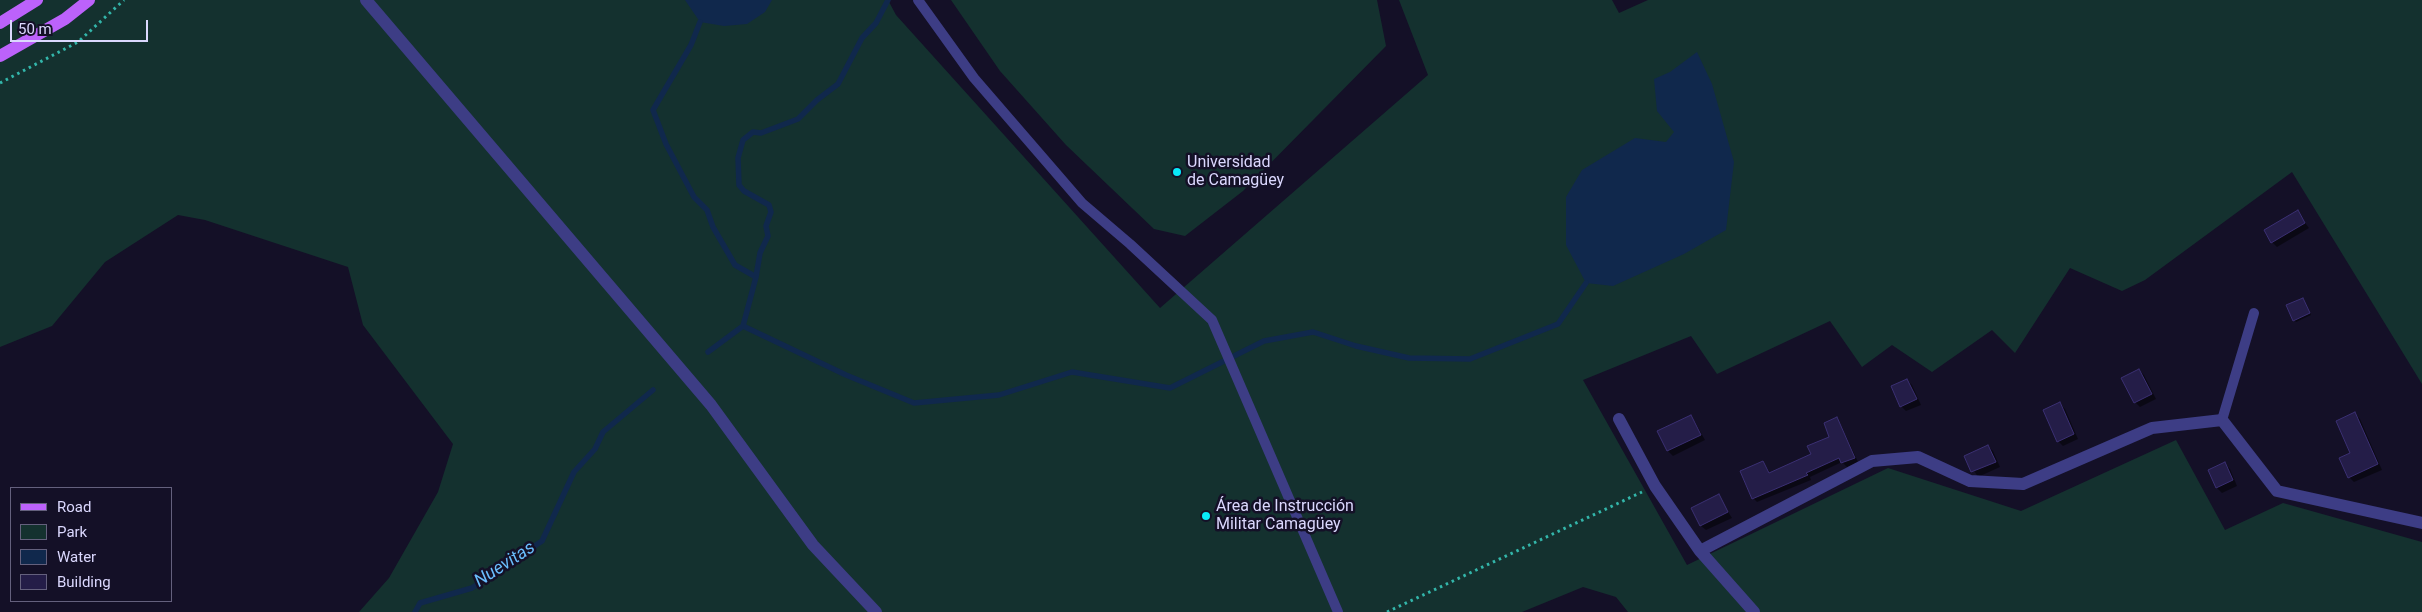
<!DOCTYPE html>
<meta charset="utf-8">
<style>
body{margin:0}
#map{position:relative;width:2422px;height:612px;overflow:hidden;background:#141027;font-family:Roboto,sans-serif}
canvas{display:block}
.legend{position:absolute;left:10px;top:487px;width:162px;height:115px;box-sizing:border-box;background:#141027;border:1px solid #64607d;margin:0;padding:6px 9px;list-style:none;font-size:15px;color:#dbd8fe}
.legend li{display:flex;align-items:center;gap:10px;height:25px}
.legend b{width:25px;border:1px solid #64607d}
.scale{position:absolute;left:10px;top:20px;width:138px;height:22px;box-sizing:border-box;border:2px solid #dbd8fe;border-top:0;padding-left:6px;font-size:15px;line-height:18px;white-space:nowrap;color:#dbd8fe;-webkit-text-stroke:4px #141027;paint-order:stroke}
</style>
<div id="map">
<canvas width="2422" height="612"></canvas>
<ul class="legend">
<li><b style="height:6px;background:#bc62fb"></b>Road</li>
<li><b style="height:14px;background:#14312f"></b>Park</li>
<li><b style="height:14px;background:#10284c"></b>Water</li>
<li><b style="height:14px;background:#241d48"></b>Building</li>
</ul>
<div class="scale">50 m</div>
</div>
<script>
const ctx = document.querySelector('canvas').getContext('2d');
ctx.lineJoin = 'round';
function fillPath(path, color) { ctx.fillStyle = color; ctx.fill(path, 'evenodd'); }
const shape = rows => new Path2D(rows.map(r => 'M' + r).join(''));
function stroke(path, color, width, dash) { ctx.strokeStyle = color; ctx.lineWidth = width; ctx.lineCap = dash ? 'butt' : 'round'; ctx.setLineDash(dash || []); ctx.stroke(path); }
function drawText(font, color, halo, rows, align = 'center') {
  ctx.font = font + ' Roboto,sans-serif'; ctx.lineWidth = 5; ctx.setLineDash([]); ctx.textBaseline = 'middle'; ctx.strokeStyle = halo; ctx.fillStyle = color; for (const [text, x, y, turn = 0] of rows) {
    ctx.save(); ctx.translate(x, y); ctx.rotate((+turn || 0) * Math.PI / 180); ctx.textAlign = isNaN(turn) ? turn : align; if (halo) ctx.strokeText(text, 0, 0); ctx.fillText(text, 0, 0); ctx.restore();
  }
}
fillPath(shape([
 [0,0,888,0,896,15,1160,308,1428,75,1399,0,1612,0,1619,13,1648,0,2422,0,2422,384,2292,172,2145,280,2122,291,2070,268,2015,353,1992,330,1932,372,1892,345,1862,367,1830,321,1717,374,1691,336,1583,380,1687,565,1888,468,2021,511,2176,440,2225,530,2283,503,2422,542,2422,612,1628,612,1616,597,1583,587,1522,612,359,612,389,578,438,492,453,444,363,325,348,267,205,220,178,215,105,262,52,326,0,347],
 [951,0,1377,0,1386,46,1243,191,1185,236,1154,229,1066,145,1000,71]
]), '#14312f');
fillPath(shape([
 [685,0,772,0,765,12,747,24,724,26,700,22],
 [1697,52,1712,84,1734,162,1726,230,1684,254,1613,286,1586,283,1566,245,1566,197,1582,170,1635,138,1666,142,1674,132,1657,111,1654,79,1670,72]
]), '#10284c');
fillPath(shape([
 [2297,212,2309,228,2277,247,2272,242],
 [2303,299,2311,315,2296,322,2294,320],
 [2139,370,2144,375,2156,399,2140,407,2135,402],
 [1907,380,1912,385,1921,405,1906,411,1901,406],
 [2060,404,2065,409,2078,439,2063,446,2058,441],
 [2355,414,2360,419,2382,470,2354,482,2349,477],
 [1690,417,1695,422,1705,440,1673,456,1668,451,1659,432],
 [1836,419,1840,423,1858,462,1847,467,1842,462,1810,477,1811,480,1757,502,1753,498,1763,462,1771,474,1812,455,1831,437],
 [1988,446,1993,451,2000,467,1978,477,1965,456],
 [2225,464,2230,469,2237,486,2222,493,2217,488],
 [1718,496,1732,518,1706,530,1701,526]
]), '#0007');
stroke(shape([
 [700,22,691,45,653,110,666,144,694,197,707,210,713,227,735,265,756,277],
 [743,326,846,375,914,403,999,395,1072,372,1170,388,1264,341,1313,332,1356,346,1409,358,1470,359,1558,324,1586,283],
 [708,352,743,326,756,277,760,253,768,236,766,226,771,212,769,205,744,191,739,185,738,158,743,140,753,132,761,133,798,119,817,100,838,84,862,38,876,23,888,0],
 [415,612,420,603,472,588,542,541,574,472,595,449,603,432,653,390]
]), '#10284c', 5.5);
const building = shape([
 [2298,210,2305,223,2271,243,2264,230,2298,210],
 [2303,298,2310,313,2293,321,2286,305,2303,298],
 [2139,369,2152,394,2134,403,2121,378,2139,369],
 [1907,379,1917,399,1900,407,1891,386,1907,379],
 [2060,402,2074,434,2057,442,2043,410,2060,402],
 [2355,412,2378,464,2348,478,2339,458,2350,453,2336,421,2355,412],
 [1691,415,1701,435,1667,451,1657,431,1691,415],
 [1837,417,1855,458,1841,463,1839,458,1806,473,1808,475,1752,499,1740,471,1763,461,1769,473,1811,454,1807,446,1829,437,1824,423,1837,417],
 [1988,445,1996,462,1971,472,1964,456,1988,445],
 [2225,462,2233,480,2216,488,2208,470,2225,462],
 [1719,494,1728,512,1700,526,1691,508,1719,494]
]);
fillPath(building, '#241d48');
stroke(building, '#3b3073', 1);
stroke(shape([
 [0,83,78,42,124,0],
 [1387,612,1642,492]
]), '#33b6aa', 3, [2.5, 4]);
stroke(shape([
 [918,0,974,78,1082,203,1130,244,1212,320,1338,612],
 [2222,420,2254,313]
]), '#3d3d85', 10);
stroke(shape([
 [366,0,711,405,813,545,876,612],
 [1619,419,1655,486,1700,551,1754,612],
 [1700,551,1872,461,1918,457,1970,481,2023,484,2152,428,2222,420,2277,491,2422,523]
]), '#3d3d85', 12);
stroke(shape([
 [0,23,37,0],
 [0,56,65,19,89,0]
]), '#bc62fb', 12);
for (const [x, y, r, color] of [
 [1177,172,5,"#09e8f8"],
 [1206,516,5,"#09e8f8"]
]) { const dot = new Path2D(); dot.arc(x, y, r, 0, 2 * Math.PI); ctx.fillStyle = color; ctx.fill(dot); stroke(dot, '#141027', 2); }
drawText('16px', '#dbd8fe', '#141027', [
 ["Universidad",1187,163],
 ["de Camagüey",1187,181],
 ["Área de Instrucción",1216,507],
 ["Militar Camagüey",1216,525]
], 'left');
drawText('italic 18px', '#69bcfb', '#141027', [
 ["Nuevitas",505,565,-33]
]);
</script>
